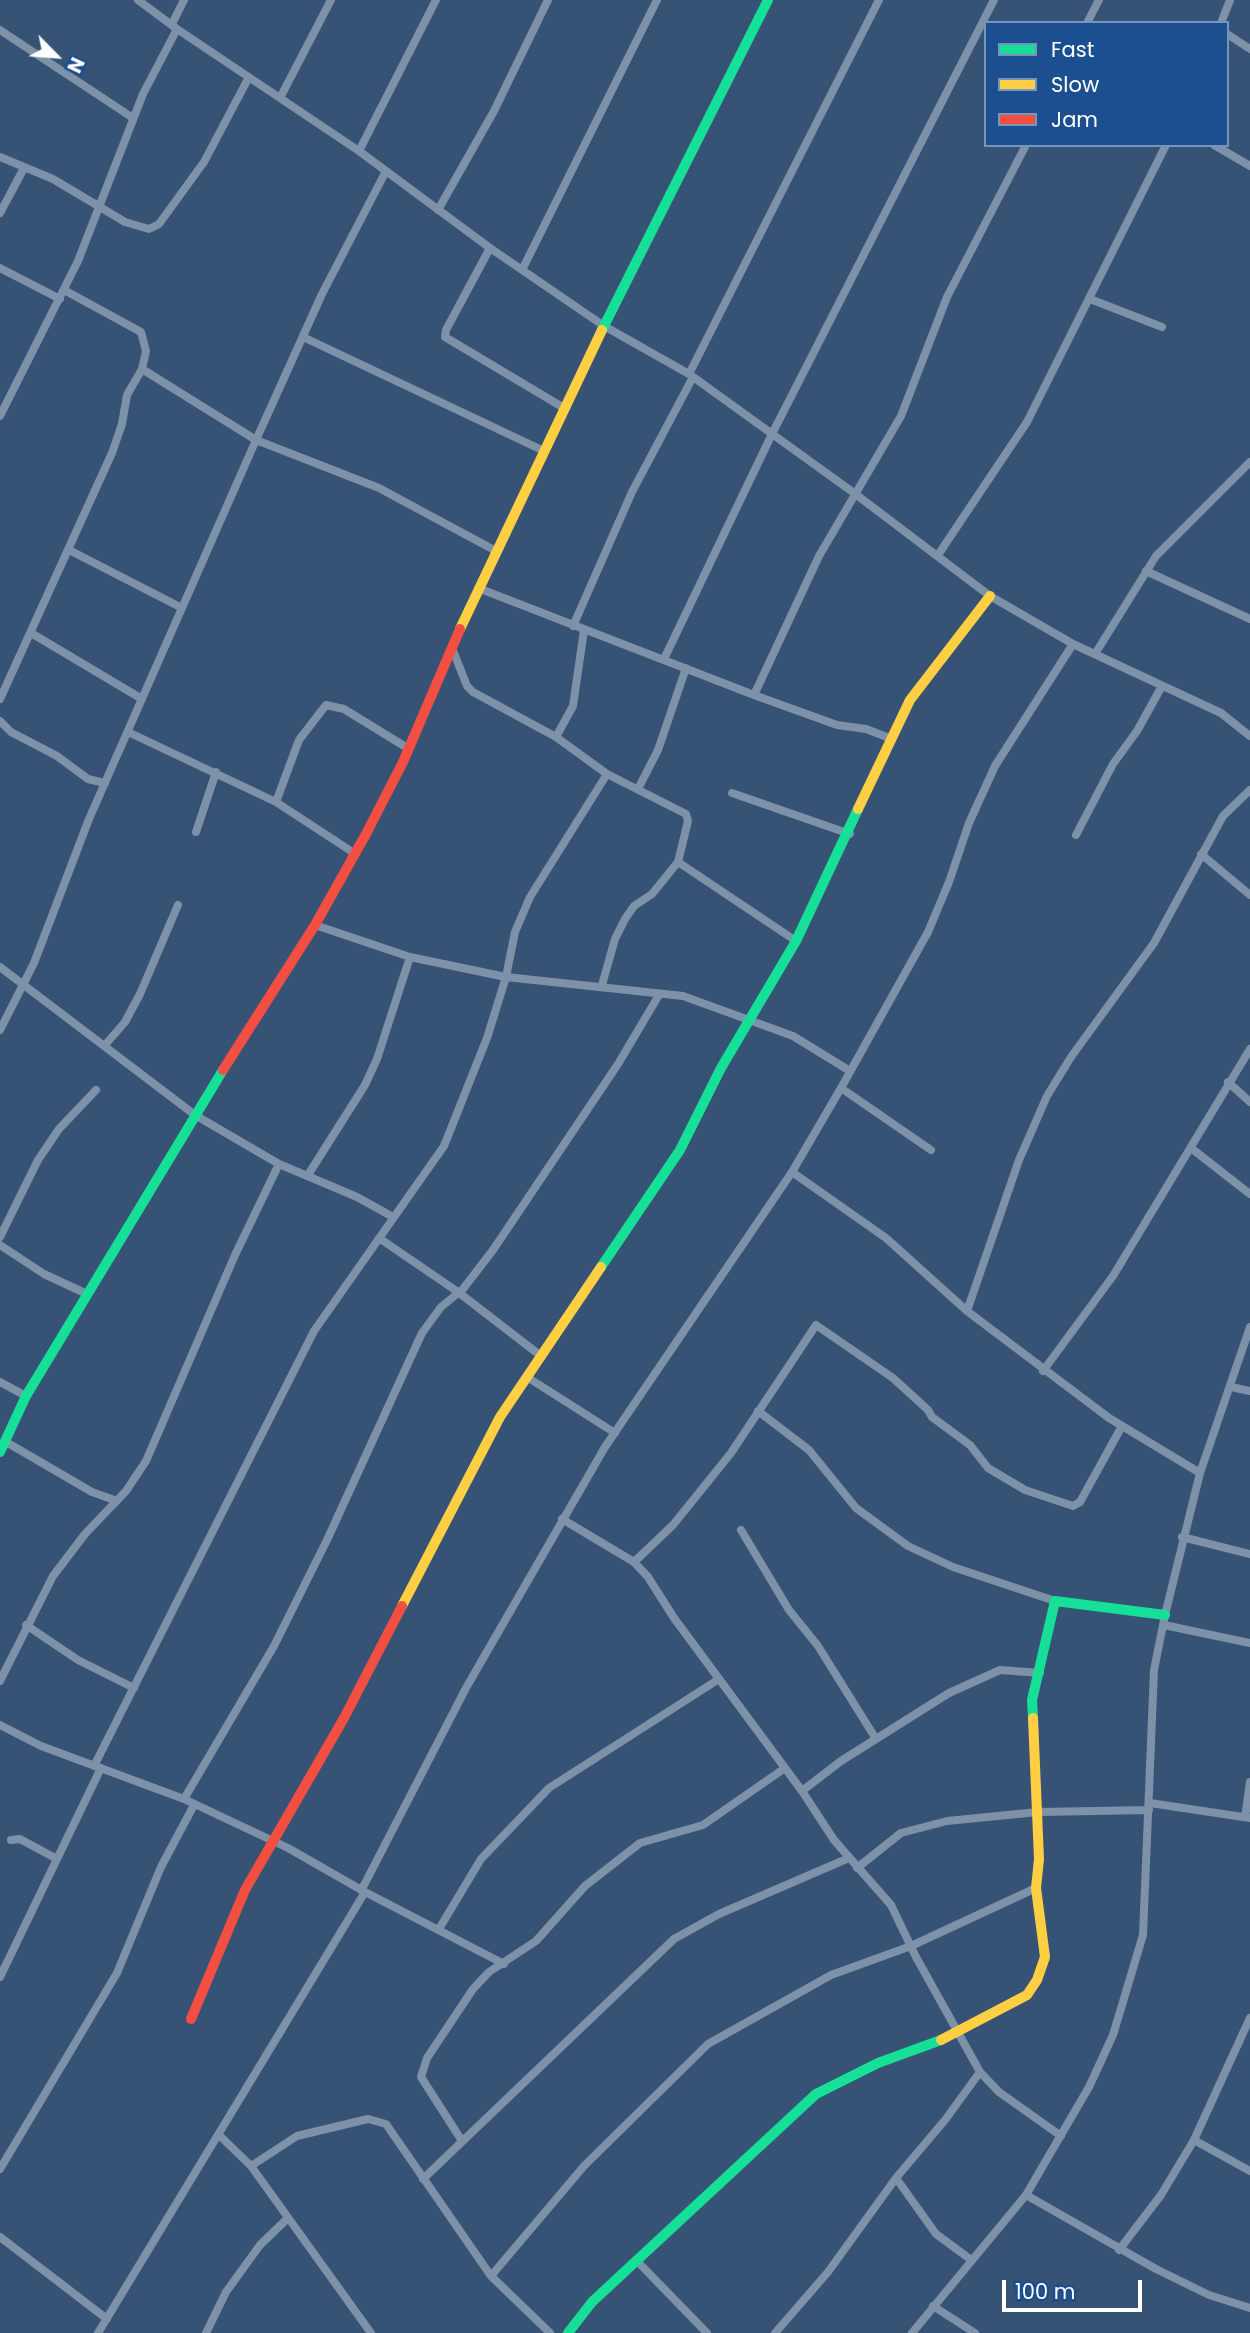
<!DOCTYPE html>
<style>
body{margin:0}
#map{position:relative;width:1250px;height:2333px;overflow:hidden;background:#365274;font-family:Poppins,sans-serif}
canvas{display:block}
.legend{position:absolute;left:984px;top:21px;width:245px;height:126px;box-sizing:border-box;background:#1b4f8f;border:2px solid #7695bc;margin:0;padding:9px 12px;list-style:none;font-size:21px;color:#fff}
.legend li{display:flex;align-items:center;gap:14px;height:35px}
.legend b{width:35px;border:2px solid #7695bc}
.north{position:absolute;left:21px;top:21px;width:70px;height:70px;-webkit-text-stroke:5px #1b4f8f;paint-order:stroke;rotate:115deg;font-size:19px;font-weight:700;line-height:28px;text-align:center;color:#fff}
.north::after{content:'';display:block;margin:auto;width:24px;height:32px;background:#fff;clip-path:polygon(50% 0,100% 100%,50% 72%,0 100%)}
.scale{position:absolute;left:1002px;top:2280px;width:140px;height:32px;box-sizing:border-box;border:4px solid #fff;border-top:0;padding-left:9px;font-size:21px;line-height:24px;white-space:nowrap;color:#fff;-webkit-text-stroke:5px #1b4f8f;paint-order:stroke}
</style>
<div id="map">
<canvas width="1250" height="2333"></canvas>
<ul class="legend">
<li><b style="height:9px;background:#16e098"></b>Fast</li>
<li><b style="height:9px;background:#ffcf43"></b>Slow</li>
<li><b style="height:9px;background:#f24e42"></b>Jam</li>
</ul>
<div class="north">N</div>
<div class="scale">100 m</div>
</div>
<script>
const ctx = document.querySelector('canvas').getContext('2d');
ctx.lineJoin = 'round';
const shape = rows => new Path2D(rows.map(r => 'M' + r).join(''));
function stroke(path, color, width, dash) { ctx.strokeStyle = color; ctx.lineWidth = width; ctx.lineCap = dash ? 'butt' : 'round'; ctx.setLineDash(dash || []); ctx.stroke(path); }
stroke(shape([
 [1087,23,1099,0],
 [1221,23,1230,0],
 [172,24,184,0],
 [177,29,359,151,490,248,604,326,689,374,854,493,990,596,1073,644,1221,713,1250,736],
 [0,30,133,118],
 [1227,34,1250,49],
 [280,98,331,0],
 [1214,145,1250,166],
 [359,151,436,0],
 [0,157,53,179,125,222,149,229,159,224,204,162,249,77],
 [438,210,494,111,548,0],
 [0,213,24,168],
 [490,248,446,330,445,337,564,408],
 [0,268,60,299],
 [522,270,657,0],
 [64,290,141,332,146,351,142,369,256,440,379,488,496,551],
 [1090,299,1162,327],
 [303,337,544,451],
 [689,374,879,0],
 [0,416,78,261,143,94,177,29,138,0],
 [69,550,182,608],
 [938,555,1027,422,1166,145],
 [1146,571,1250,619],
 [478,588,754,695,837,725,866,729,892,739],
 [573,626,632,492,693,377],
 [31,633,142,699],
 [452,648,467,686,473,692,556,737,607,774,686,814,688,821,678,862,796,941],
 [1095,654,1156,556,1250,462],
 [664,659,772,434,994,0],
 [754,695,819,556,901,416,947,297,1026,145],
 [0,699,112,453,122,424,127,395,142,369],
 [0,721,11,732,57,756,88,779,105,783],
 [128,732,276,802,354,853],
 [556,737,573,706,584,630],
 [638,789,658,750,686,668],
 [732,793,850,834],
 [276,802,299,740,326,705,344,709,409,749],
 [196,832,216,772],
 [1076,835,1113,764,1137,731,1162,686],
 [1201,854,1250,895],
 [315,925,410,957,506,977,683,996,793,1036,850,1071],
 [0,967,195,1115,279,1164,357,1197,393,1217],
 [602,985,615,939,625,919,634,906,652,894,678,862],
 [0,1030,34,963,89,819,256,440,322,294,386,171],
 [105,1045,125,1022,140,994,178,905],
 [1228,1082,1250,1102],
 [841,1088,931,1150],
 [1191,1148,1250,1194],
 [792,1172,886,1238,967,1311],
 [308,1175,365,1085,377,1059,410,957],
 [0,1237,38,1160,59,1129,96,1090],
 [379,1238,458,1292,541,1356],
 [0,1245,44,1274,87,1294],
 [1043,1371,1113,1276,1250,1049],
 [527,1377,615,1433],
 [0,1382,26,1396],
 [1231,1387,1250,1391],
 [758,1411,809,1450,856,1508,908,1546,953,1567,1055,1601],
 [6,1442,92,1492,117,1501],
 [1200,1473,1109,1418,967,1311,1019,1160,1047,1096,1071,1057,1154,943,1223,816,1250,790],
 [562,1519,634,1562,648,1577,674,1618,802,1791,834,1840,891,1905,916,1957,980,2072,999,2092,1061,2136],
 [741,1530,789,1610,818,1646,876,1739],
 [1182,1537,1250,1554],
 [634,1562,673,1525,731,1453,816,1325,893,1378,928,1410,932,1417,970,1445,988,1468,1025,1490,1073,1506,1080,1502,1122,1426],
 [26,1625,78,1660,134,1688],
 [1164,1625,1250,1643],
 [0,1681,53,1576,85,1534,126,1491,146,1461,235,1255,279,1164],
 [0,1725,41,1746,184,1799,288,1848,365,1892,98,2333],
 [94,1766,314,1331,444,1146,487,1038,506,977,515,932,530,897,607,774],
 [802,1791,841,1761,949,1693,1000,1670,1040,1673],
 [184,1799,274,1646,327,1540,422,1333,441,1307,463,1289,493,1250,618,1064,659,995],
 [1150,1803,1250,1818],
 [1245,1817,1250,1782],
 [11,1840,20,1839,57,1859],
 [857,1868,901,1833,947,1821,1038,1812,1149,1810],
 [362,1889,466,1688,605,1447,792,1172,841,1088,928,932,949,882,969,823,995,766,1073,644],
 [365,1892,504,1964],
 [439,1929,481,1859,549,1788,719,1679],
 [0,1977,101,1768],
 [219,2135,251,2166,371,2333],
 [1194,2140,1250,2171],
 [462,2141,421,2077,427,2058,473,1989,489,1972,536,1941,585,1886,640,1843,703,1825,785,1768],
 [251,2166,297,2136,368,2119,386,2124,491,2276,550,2333],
 [0,2169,117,1973,161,1867,194,1805],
 [423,2179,674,1939,719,1914,849,1858],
 [1026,2195,1156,2269,1209,2295,1250,2308],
 [0,2237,107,2319],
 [1119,2250,1161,2195,1194,2140,1250,2018],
 [970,2259,936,2234,896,2178,945,2120,980,2072],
 [636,2260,707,2333],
 [491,2276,584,2166,708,2044,831,1975,911,1946,1036,1888],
 [933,2306,975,2333],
 [206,2333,226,2292,260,2245,288,2218],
 [775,2333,828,2272,896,2178],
 [912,2333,1026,2195,1089,2087,1113,2035,1143,1935,1154,1670,1165,1615,1200,1473,1250,1327]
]), '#7d92a8', 8);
stroke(shape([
 [602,330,768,0],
 [601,1267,680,1150,721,1068,796,941,858,809],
 [0,1452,26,1396,223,1070],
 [1033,1718,1032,1700,1055,1601,1165,1615],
 [568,2333,592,2302,816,2094,878,2063,941,2040]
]), '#16e098', 10);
stroke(shape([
 [460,629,602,330],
 [858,809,910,700,990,596],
 [402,1606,500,1417,601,1267],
 [941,2040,1027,1995,1037,1980,1045,1957,1036,1888,1039,1859,1033,1718]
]), '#ffcf43', 10);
stroke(shape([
 [223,1070,315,925,366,834,403,762,460,629],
 [191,2019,245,1890,344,1718,402,1606]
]), '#f24e42', 10);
</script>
